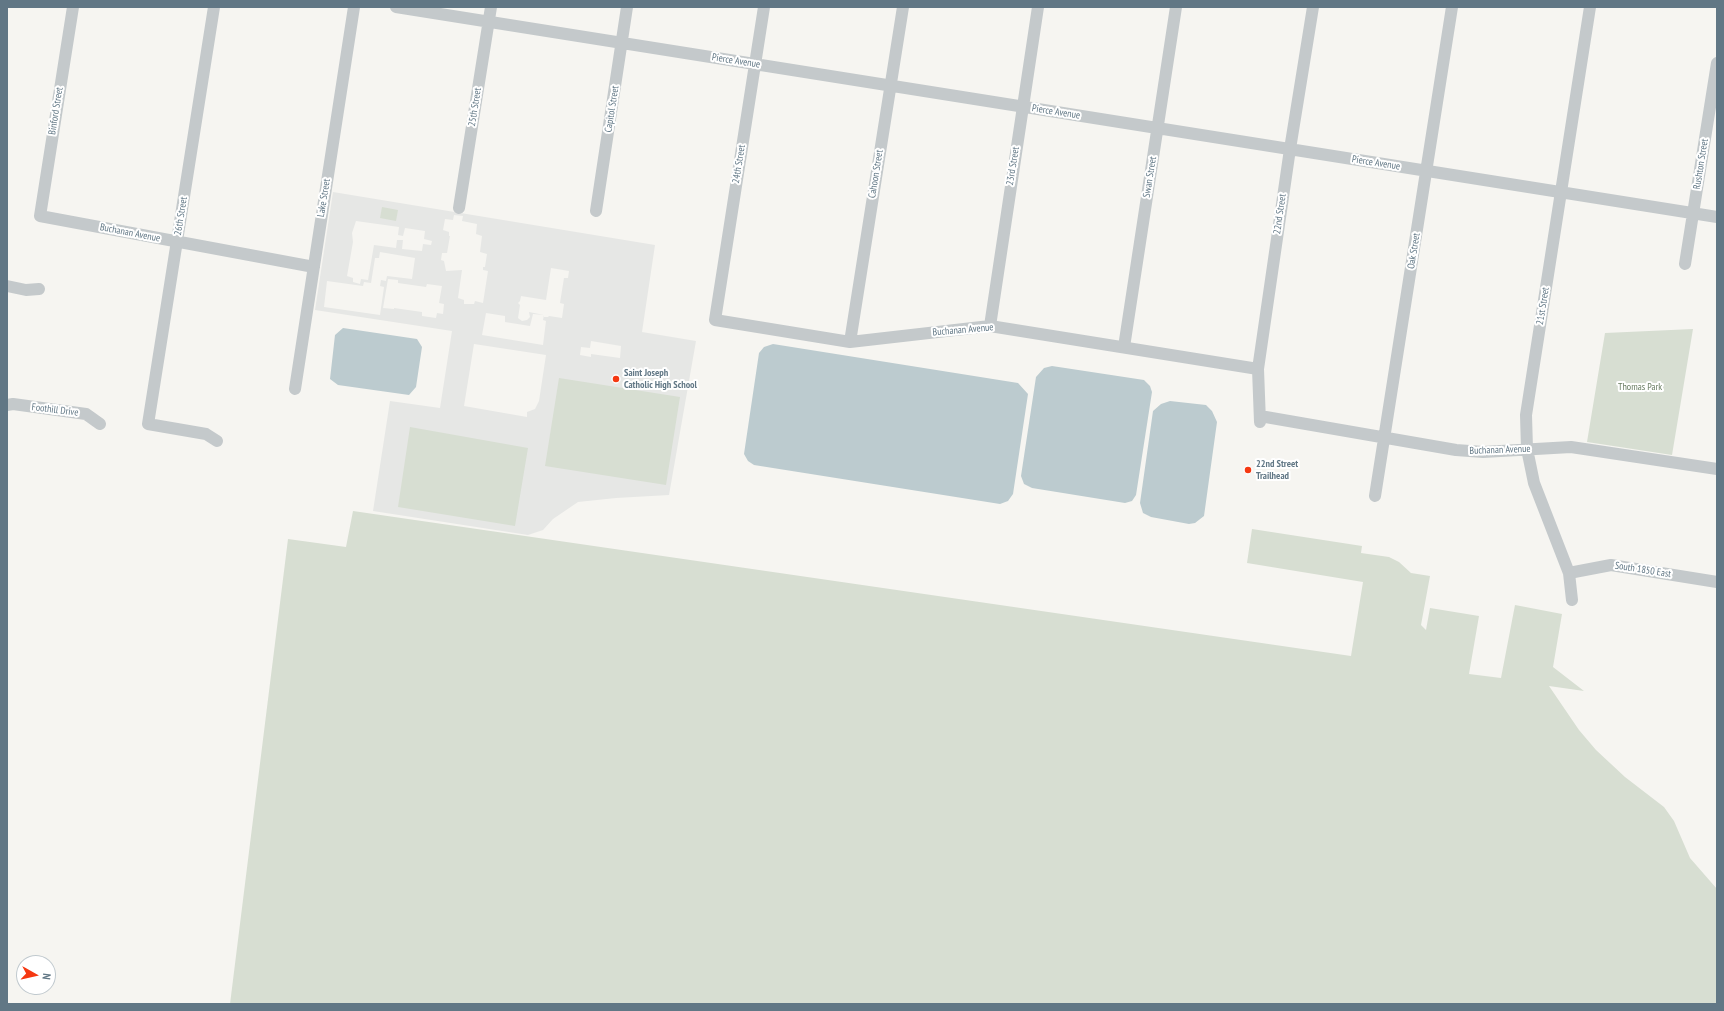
<!DOCTYPE html>
<style>
body{margin:0}
#map{position:relative;width:1724px;height:1011px;overflow:hidden;background:#f6f5f1;font-family:"PT Sans Narrow",sans-serif}
canvas{display:block}
.frame{position:absolute;inset:0;border:8px solid #617785;pointer-events:none}
.north{position:absolute;left:16px;top:955px;width:40px;height:40px;box-sizing:border-box;background:#fff;border:1px solid #c0c9ce;border-radius:50%;rotate:98deg;font-size:11px;font-weight:700;line-height:16px;text-align:center;color:#617785}
.north::after{content:'';display:block;margin:auto;width:14px;height:18px;background:#f53811;clip-path:polygon(50% 0,100% 100%,50% 72%,0 100%)}
</style>
<div id="map">
<canvas width="1724" height="1011"></canvas>
<div class="frame"></div>
<div class="north">N</div>
</div>
<script>
const ctx = document.querySelector('canvas').getContext('2d');
ctx.lineJoin = 'round';
function fillPath(path, color) { ctx.fillStyle = color; ctx.fill(path, 'evenodd'); }
const shape = rows => new Path2D(rows.map(r => 'M' + r).join(''));
function stroke(path, color, width, dash) { ctx.strokeStyle = color; ctx.lineWidth = width; ctx.lineCap = dash ? 'butt' : 'round'; ctx.setLineDash(dash || []); ctx.stroke(path); }
function drawText(font, color, halo, rows, align = 'center') {
  ctx.font = font + ' "PT Sans Narrow",sans-serif'; ctx.lineWidth = 4; ctx.setLineDash([]); ctx.textBaseline = 'middle'; ctx.strokeStyle = halo; ctx.fillStyle = color; for (const [text, x, y, turn = 0] of rows) {
    ctx.save(); ctx.translate(x, y); ctx.rotate((+turn || 0) * Math.PI / 180); ctx.textAlign = isNaN(turn) ? turn : align; if (halo) ctx.strokeText(text, 0, 0); ctx.fillText(text, 0, 0); ctx.restore();
  }
}
fillPath(shape([
 [333,192,655,245,642,332,696,341,669,495,616,498,578,502,553,519,543,530,528,535,373,511,390,401,440,408,452,331,315,310],
 [454,215,463,216,462,221,477,224,476,234,482,236,480,252,487,254,485,267,483,267,483,270,488,271,483,303,475,301,474,304,464,304,464,300,458,298,462,270,446,271,444,261,441,260,442,253,447,253,450,236,449,236,449,232,443,230,445,219,453,220],
 [356,221,399,227,398,235,403,236,405,228,425,231,424,239,432,241,431,245,423,244,422,251,402,249,403,240,397,240,396,248,374,245,368,280,361,279,360,284,353,282,353,278,347,276,353,242,352,233],
 [380,252,415,258,412,279,387,276,386,281,381,280,380,286,384,287,380,315,324,307,327,281,363,286,364,282,371,283,375,258,379,258],
 [551,268,569,271,568,278,564,278,560,303,564,304,562,318,549,316,548,317,544,317,544,315,529,312,530,317,527,320,522,321,518,318,520,305,518,303,520,301,521,296,546,300],
 [388,279,398,280,398,283,426,287,427,284,442,286,439,303,444,304,443,314,437,313,436,318,422,316,422,312,394,308,394,309,383,308],
 [486,313,505,316,505,322,530,326,533,314,544,315,543,320,546,321,543,345,482,335],
 [591,341,621,346,620,358,591,354,591,357,580,355,581,347,590,348],
 [474,344,546,355,539,401,535,409,527,412,527,417,464,406]
]), '#e6e7e5');
fillPath(shape([
 [382,207,398,210,396,221,380,218],
 [1693,329,1672,455,1587,442,1605,333],
 [559,378,680,397,666,485,545,466],
 [410,427,528,448,515,526,398,507],
 [353,511,1351,656,1363,582,1247,563,1252,529,1362,546,1361,553,1389,557,1399,562,1411,573,1430,576,1421,625,1426,630,1430,608,1479,616,1469,674,1501,678,1515,605,1562,614,1553,667,1584,691,1549,686,1579,730,1596,750,1625,777,1664,807,1674,821,1690,858,1717,889,1717,1004,230,1004,288,539,346,547]
]), '#d7ded2');
fillPath(shape([
 [343,328,417,339,422,347,416,387,409,395,338,385,330,379,335,335],
 [773,344,1018,383,1028,394,1013,494,1008,501,1000,504,754,465,748,461,744,454,759,353,764,347],
 [1052,366,1144,380,1150,386,1152,392,1136,495,1132,501,1125,503,1032,488,1024,484,1021,476,1036,377,1044,368],
 [1170,401,1206,405,1212,411,1217,422,1204,516,1195,523,1189,524,1151,517,1143,513,1140,503,1153,411,1161,404]
]), '#bccbcf');
stroke(shape([
 [73,7,40,216,314,267],
 [214,7,148,424,206,434,217,441],
 [396,7,1717,217],
 [764,7,715,320,850,342,990,326,1258,369],
 [459,208,491,7],
 [596,211,627,7],
 [1685,264,1717,63],
 [7,286,26,290,39,289],
 [990,326,1038,7],
 [850,342,903,7],
 [1124,347,1176,7],
 [295,389,354,7],
 [7,405,13,404,86,414,100,424],
 [1260,416,1456,450,1483,452,1571,447,1717,469],
 [1260,422,1258,369,1290,149,1313,7],
 [1375,496,1452,7],
 [1569,573,1611,565,1717,582],
 [1572,600,1569,573,1534,483,1527,449,1526,415,1590,7]
]), '#c4c9cb', 12);
for (const [x, y, r, color] of [
 [616,379,4,"#f53811"],
 [1248,470,4,"#f53811"]
]) { const dot = new Path2D(); dot.arc(x, y, r, 0, 2 * Math.PI); ctx.fillStyle = color; ctx.fill(dot); stroke(dot, '#fff', 1.5); }
drawText('10px', '#617785', '#fff', [
 ["Pierce Avenue",736,61,9],
 ["25th Street",475,107,-81],
 ["Capitol Street",612,109,-81],
 ["Binford Street",56,111,-81],
 ["Pierce Avenue",1056,112,9],
 ["Pierce Avenue",1376,163,9],
 ["24th Street",739,164,-81],
 ["Rushton Street",1701,164,-81],
 ["23rd Street",1013,166,-81],
 ["Cahoon Street",876,174,-81],
 ["Swan Street",1150,177,-81],
 ["Lake Street",324,198,-81],
 ["22nd Street",1280,214,-82],
 ["26th Street",181,216,-81],
 ["Buchanan Avenue",130,233,11],
 ["Oak Street",1414,251,-81],
 ["21st Street",1543,306,-81],
 ["Buchanan Avenue",963,330,-5],
 ["Foothill Drive",55,410,7],
 ["Buchanan Avenue",1500,450,-2],
 ["South 1850 East",1643,570,9]
]);
drawText('bold 10px', '#617785', '#fff', [
 ["Saint Joseph",624,373],
 ["Catholic High School",624,385],
 ["22nd Street",1256,464],
 ["Trailhead",1256,476]
], 'left');
drawText('10px', '#687c61', '#fff', [
 ["Thomas Park",1640,387]
]);
</script>
